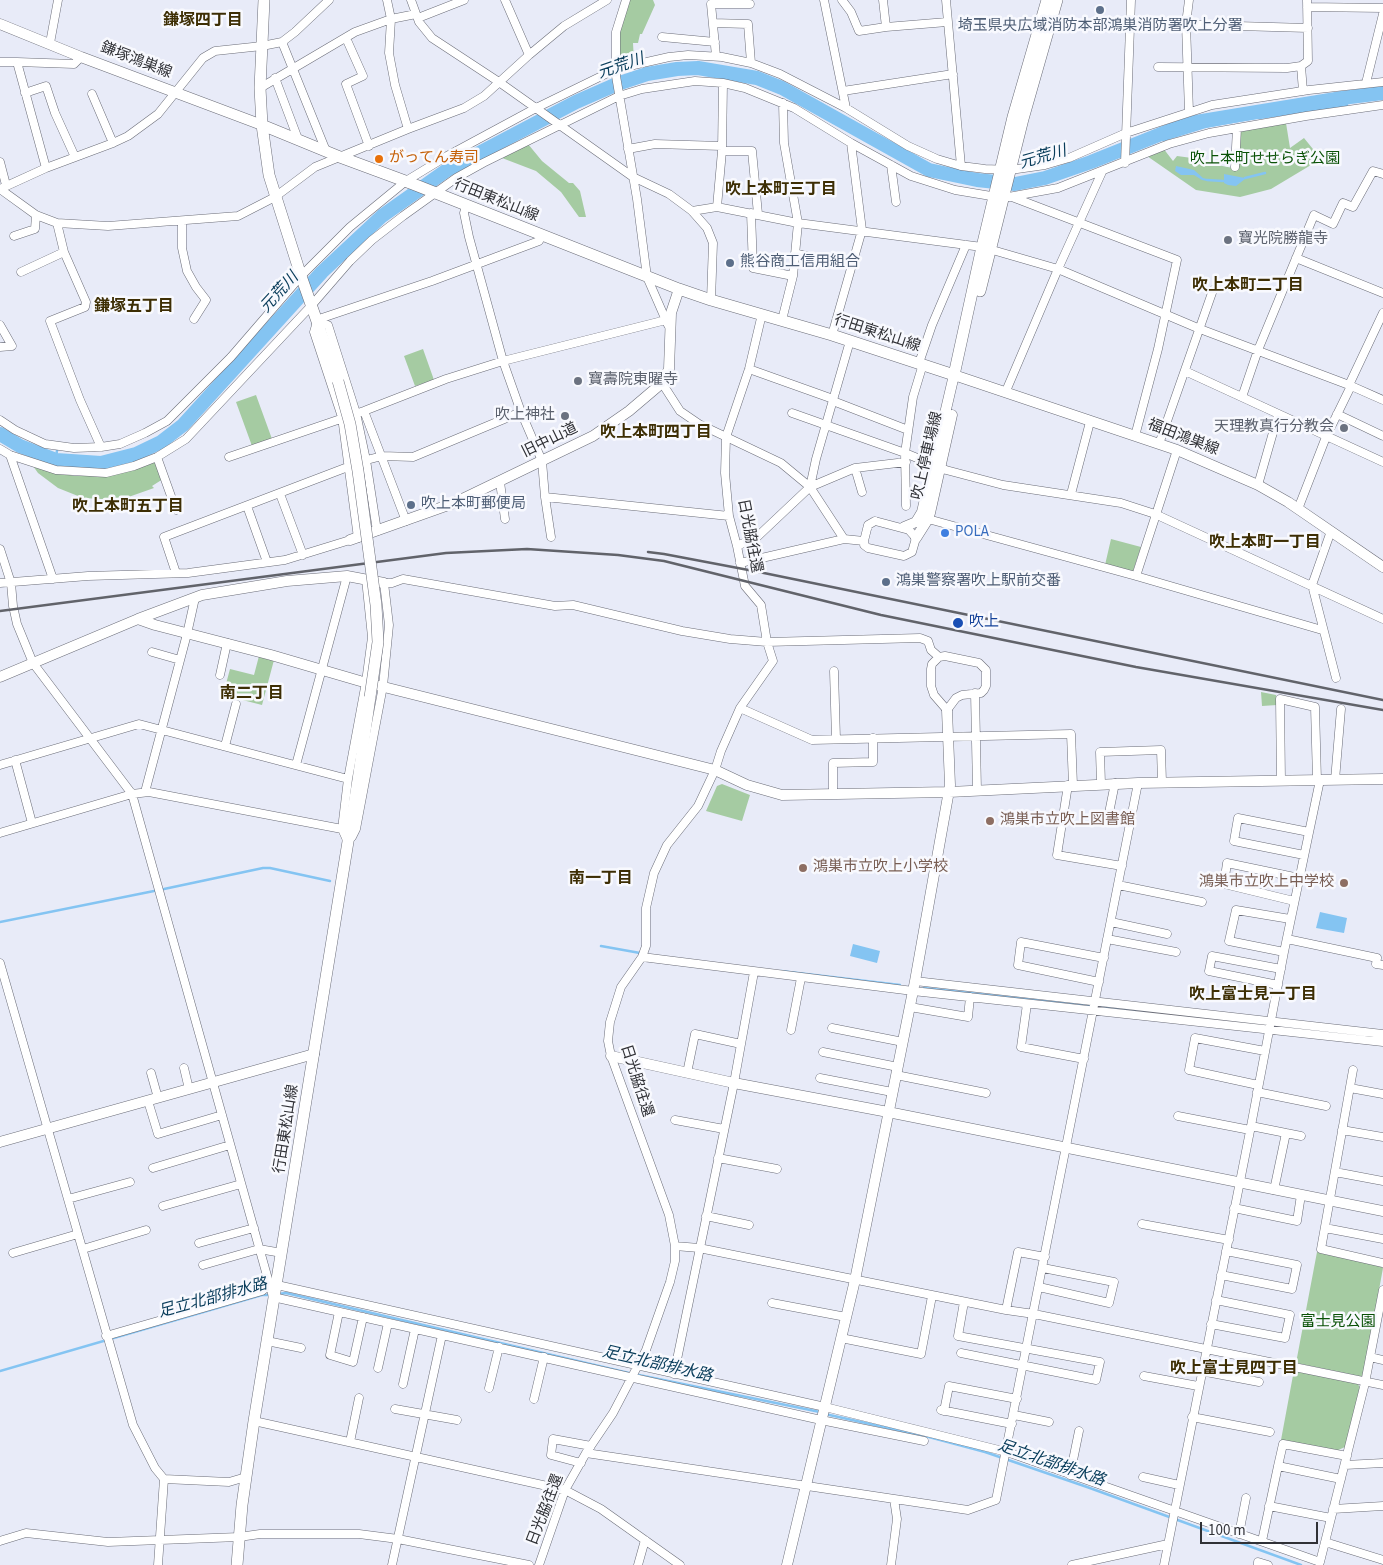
<!DOCTYPE html>
<meta charset="utf-8">
<style>
body{margin:0}
#map{position:relative;width:1383px;height:1565px;overflow:hidden;background:#e8ebf8;font-family:"Source Sans 3",sans-serif}
canvas{display:block}
.scale{position:absolute;left:1200px;top:1522px;width:118px;height:22px;box-sizing:border-box;border:2px solid #303136;border-top:0;padding-left:6px;font-size:15px;line-height:18px;white-space:nowrap;color:#303136;-webkit-text-stroke:4px #f8f9fe;paint-order:stroke}
</style>
<div id="map">
<canvas width="1383" height="1565"></canvas>
<div class="scale">100 m</div>
</div>
<script>
const ctx = document.querySelector('canvas').getContext('2d');
ctx.lineJoin = 'round';
function fillPath(path, color) { ctx.fillStyle = color; ctx.fill(path, 'evenodd'); }
const shape = rows => new Path2D(rows.map(r => 'M' + r).join(''));
function stroke(path, color, width, dash) { ctx.strokeStyle = color; ctx.lineWidth = width; ctx.lineCap = dash ? 'butt' : 'round'; ctx.setLineDash(dash || []); ctx.stroke(path); }
function drawText(font, color, halo, rows, align = 'center') {
  ctx.font = font + ' "Source Sans 3","Noto Sans JP",sans-serif'; ctx.lineWidth = 5; ctx.setLineDash([]); ctx.textBaseline = 'middle'; ctx.strokeStyle = halo; ctx.fillStyle = color; for (const [text, x, y, turn = 0] of rows) {
    ctx.save(); ctx.translate(x, y); ctx.rotate((+turn || 0) * Math.PI / 180); ctx.textAlign = isNaN(turn) ? turn : align; if (halo) ctx.strokeText(text, 0, 0); ctx.fillText(text, 0, 0); ctx.restore();
  }
}
fillPath(shape([
 [629,0,653,0,655,5,642,34,640,34,638,43,633,43,634,62,622,65,618,63,619,31],
 [1286,123,1290,148,1304,138,1321,159,1271,189,1240,197,1196,190,1147,156,1163,148,1173,161,1177,156,1192,158,1201,162,1233,168,1239,132,1242,130],
 [528,144,542,161,569,183,573,183,580,191,586,217,579,217,561,192,536,171,502,158],
 [423,349,434,380,415,386,404,356],
 [256,395,272,439,252,446,236,402],
 [155,461,163,479,152,486,154,488,120,500,83,498,58,488,38,473,33,466,41,469,75,476,108,476],
 [1111,539,1141,547,1133,571,1131,572,1105,565],
 [259,656,274,660,262,705,223,695,230,669,254,675],
 [1261,692,1276,695,1277,705,1262,706],
 [722,784,750,795,742,821,706,811,717,786],
 [1317,1252,1377,1264,1383,1268,1363,1377,1296,1363],
 [1294,1370,1357,1382,1360,1388,1345,1447,1336,1451,1281,1440]
]), '#a5cba2');
fillPath(shape([
 [1176,166,1194,170,1203,178,1207,179,1207,181,1202,180,1194,175,1181,175,1175,171],
 [1224,174,1245,178,1245,179,1236,186,1228,185,1224,183],
 [1320,912,1347,918,1344,933,1316,928],
 [853,944,880,951,877,963,850,956]
]), '#84c4f2');
stroke(shape([
 [1259,118,1347,105],
 [1163,140,1205,127,1254,118],
 [1245,178,1265,173],
 [1207,180,1223,181],
 [56,460,57,450],
 [164,889,263,868,270,868,330,881],
 [0,922,154,891],
 [601,946,640,953],
 [781,971,900,985],
 [924,988,1089,1006],
 [1099,1007,1209,1019],
 [1274,1026,1362,1035],
 [278,1294,286,1293,629,1373,820,1412],
 [0,1371,262,1295,270,1295],
 [825,1414,929,1437,985,1452,1087,1487,1301,1565]
]), '#84c4f2', 2.5);
stroke(shape([
 [0,434,20,446,56,460,101,463,136,454,161,442,183,425,322,272,382,216,447,170,576,102,617,84,647,74,677,69,698,68,757,78,782,88,929,170,977,180,1015,184,1045,178,1091,162,1171,130,1196,122,1342,98,1383,93]
]), '#84c4f2', 14);
const street = shape([
 [387,0,391,19,389,53,395,85,408,129],
 [411,0,419,22,432,38,499,82,633,177,669,194,692,211,707,228,713,243,711,300],
 [505,0,529,55],
 [626,0,616,32,616,76,637,199,647,277,668,325],
 [824,0,846,108],
 [842,0,851,12,859,31,886,27,947,22],
 [883,0,886,27],
 [946,0,961,166],
 [1189,0,1186,24,1189,112],
 [1307,7,1383,8],
 [418,18,464,0],
 [713,23,748,24,751,63],
 [1131,23,1308,28],
 [662,37,715,42],
 [346,38,363,76,346,84,369,146],
 [282,42,326,151],
 [50,43,58,0],
 [716,56,711,4,750,4],
 [0,62,17,62],
 [1158,67,1287,68,1301,66],
 [275,78,298,139],
 [1366,83,1383,14],
 [260,88,355,32,391,19,416,14],
 [843,91,953,74],
 [1303,91,1301,66,1308,61,1307,0],
 [25,93,46,86,55,113,75,157],
 [92,94,113,143],
 [628,149,655,144,722,146],
 [722,151,752,151,758,214],
 [0,162,6,185],
 [1125,163,1131,0],
 [891,165,896,202],
 [1235,167,1237,128],
 [46,168,17,62,74,64,81,57],
 [0,189,36,215,57,223,108,226,238,216,275,197,315,167,408,129,464,108,484,96,529,55,564,26,607,0],
 [0,189,46,168,113,143,128,136,158,114,203,58,215,51,262,46,282,42,295,32,329,0],
 [1012,197,1177,260,1158,349,1135,436],
 [466,206,464,213,469,237,503,361,521,412,542,461,545,497,551,537],
 [717,207,722,151,723,83],
 [692,211,717,207,798,223,982,247,1058,269,1200,329,1349,385,1383,400],
 [751,213,753,268,793,276],
 [182,221,182,248,187,271,196,287,206,300,194,319],
 [57,223,64,252,86,302,85,307,50,321,80,400,101,447],
 [14,236,35,229,36,215],
 [795,253,822,260],
 [1296,258,1383,293],
 [21,272,64,252],
 [316,320,432,281,539,241,542,235],
 [782,320,793,276,798,223,784,143,783,103],
 [0,325,12,346,0,347],
 [832,335,862,230,851,143],
 [919,363,932,325,966,245],
 [749,369,833,399],
 [1185,371,1383,462],
 [662,383,680,411,699,424,781,463,810,487,844,539],
 [1349,385,1383,313],
 [1006,391,1058,269,1102,172],
 [1242,397,1258,350,1314,215,1333,224,1343,203,1353,207,1373,171,1383,174],
 [833,401,908,430],
 [364,411,406,521],
 [792,413,905,453,946,470,1003,485,1121,503,1155,514,1383,619],
 [1337,414,1383,436],
 [0,420,15,430,45,444,74,448,101,447,120,444,145,433,167,421,231,357,301,276,350,227,406,181,447,156,536,108,616,69,669,57,688,55,722,57,751,63,780,74,846,108,908,146,937,159,961,166,985,169,1010,170,1045,165,1069,158,1126,133,1212,105,1309,90,1383,82],
 [1159,444,1213,290],
 [0,449,10,455,56,470,106,473,134,466,157,457,186,439,311,306,350,261,372,240,403,216,456,178,483,163,619,96,642,89,695,81,723,83,745,88,794,108,851,143,911,176,955,190,1003,198,1058,188,1169,144,1209,133,1306,116,1383,105],
 [10,455,53,579],
 [157,457,176,510],
 [229,457,364,411,446,379,503,361,666,320],
 [363,461,382,456,413,457,521,412],
 [855,468,862,492],
 [500,482,505,519],
 [1258,485,1278,415],
 [810,487,816,459,850,341],
 [280,494,303,555],
 [1071,494,1090,422],
 [545,497,729,516],
 [247,506,267,562],
 [906,506,905,453,913,397,923,364],
 [1298,509,1326,437,1351,386],
 [928,519,1136,576,1322,630],
 [875,521,909,530,916,538,912,552,904,556,868,548,864,545,864,541,868,525,875,521],
 [1331,531,1312,585,1336,678],
 [358,538,342,417,314,332,317,322,328,325,356,413,366,460,377,531],
 [737,546,757,537,810,487,855,468,906,462],
 [0,549,11,583,13,606,17,624,33,663,132,794,273,1297,821,1420,924,1441],
 [740,563,844,539,864,541],
 [176,573,164,537,353,465],
 [1136,576,1177,450],
 [366,579,372,637,366,682,348,779,342,829,347,840,352,837,356,829,383,686,389,625,384,583,392,583,403,579,555,606,573,605,682,631,730,639,767,642,920,638,928,641,931,650,939,657],
 [0,583,88,576,188,573,285,560,350,540],
 [152,652,180,660],
 [945,656,979,663,986,670,986,686,984,690,981,693,962,695,956,698,947,710,934,695,931,686,931,669,932,664,939,657,945,656],
 [834,671,836,739],
 [220,675,227,643],
 [975,693,977,790],
 [740,708,812,740,1071,734,1073,785],
 [225,746,236,704],
 [15,760,32,823],
 [0,765,139,724,348,779],
 [296,765,347,576],
 [1335,780,1341,709],
 [1281,781,1280,699,1315,707,1317,780],
 [1101,784,1100,752,1161,750,1162,782],
 [1068,785,1057,855,1122,866],
 [145,792,187,634,195,598],
 [833,794,833,763,873,762,873,738],
 [1108,818,1115,783],
 [0,833,132,794,149,792,342,829],
 [1304,855,1234,841,1238,818,1309,832],
 [1118,885,1202,902],
 [1294,901,1224,884,1227,863,1299,878],
 [1111,922,1167,934],
 [1107,939,1176,952],
 [1287,939,1377,958,1376,964,1383,965],
 [1284,952,1229,941,1236,910,1290,919],
 [642,957,913,991,1383,1042],
 [0,963,133,1425,155,1468,164,1479,158,1565],
 [915,981,1383,1034],
 [1099,982,1018,965,1021,942,1104,958],
 [1278,985,1209,971,1212,956,1281,969],
 [1027,1004,1021,1047,1084,1059],
 [910,1007,968,1017,970,997],
 [832,1028,903,1042],
 [791,1030,801,978],
 [823,1052,898,1067],
 [184,1068,189,1089],
 [1353,1070,1321,1249,1383,1263],
 [151,1073,158,1098],
 [687,1073,695,1034,741,1044],
 [896,1075,986,1093],
 [820,1078,892,1092],
 [1258,1085,1189,1070,1195,1038,1265,1051],
 [1350,1088,1383,1094],
 [1257,1092,1326,1106],
 [148,1101,158,1134,222,1115],
 [1178,1116,1250,1130],
 [675,1120,724,1129],
 [1251,1126,1301,1136],
 [1342,1130,1383,1137],
 [718,1158,777,1169],
 [153,1168,230,1145],
 [1335,1172,1383,1181],
 [1274,1190,1286,1133],
 [68,1199,130,1182],
 [163,1206,241,1184],
 [1234,1208,1297,1221,1301,1195],
 [706,1216,749,1225],
 [1142,1224,1229,1240],
 [1325,1228,1383,1239],
 [199,1243,254,1228],
 [675,1246,699,1248,1006,1310,1034,1314,1383,1385],
 [83,1249,146,1230],
 [13,1253,78,1234],
 [203,1265,259,1249,282,1253],
 [1221,1275,1292,1289,1297,1265,1226,1251],
 [277,1285,825,1407,1007,1452,1320,1562,1365,1383,1383,1290],
 [1039,1287,1109,1303,1114,1282,1043,1268],
 [772,1303,846,1317],
 [1006,1310,1018,1252,1045,1257],
 [339,1312,330,1355,353,1362,363,1317],
 [1211,1324,1285,1338,1290,1315,1216,1300],
 [106,1336,262,1291,270,1284],
 [841,1338,921,1354,932,1296],
 [267,1341,301,1348],
 [961,1353,1096,1380,1100,1362,958,1336,964,1302],
 [1370,1357,1383,1360],
 [378,1368,388,1323],
 [1201,1371,1259,1382],
 [674,1374,734,1083,754,972],
 [1144,1376,1198,1386],
 [403,1384,415,1329],
 [489,1388,499,1347],
 [534,1399,544,1357],
 [395,1409,457,1420],
 [941,1410,1012,1424],
 [944,1411,949,1386,1017,1399],
 [1014,1415,1049,1422],
 [1192,1417,1270,1432],
 [254,1421,565,1490,601,1509,680,1565],
 [350,1442,359,1398],
 [586,1453,968,1510,996,1500,1138,783],
 [581,1463,551,1455,553,1439,591,1446],
 [1345,1465,1383,1463],
 [1278,1466,1283,1444,1347,1456],
 [1070,1475,1079,1431],
 [1143,1477,1179,1485],
 [164,1479,229,1482,246,1477],
 [1269,1506,1331,1518],
 [1333,1509,1383,1506],
 [1239,1534,1246,1498],
 [0,1541,26,1533,108,1542,239,1537,260,1534,359,1534,398,1539,529,1565],
 [1262,1541,1278,1466,1341,1479],
 [1325,1542,1383,1560],
 [392,1565,442,1335],
 [539,1565,565,1490,586,1453,613,1413,646,1350,670,1282,675,1261,675,1246,669,1215,611,1056,608,1041,610,1022,621,987,642,957,646,946,646,908,654,873,667,845,698,806,715,770,721,751,740,708,773,661,767,642,761,605,745,586,737,546,729,516,725,473,726,437,749,369,762,314],
 [638,1565,645,1540],
 [891,1565,897,1519,894,1499],
 [1072,1565,1168,1544],
 [1164,1565,1251,1126,1284,952,1320,780],
 [1258,1565,1258,1562,1268,1565]
]);
const secondary = shape([
 [0,24,81,57,262,125],
 [904,527,916,522,922,512,954,375,1177,450,1258,485,1288,502,1383,567],
 [916,538,928,519,930,513,952,415],
 [350,540,454,503,593,436,629,411,662,383,669,369,671,313,679,289],
 [138,619,155,625,271,655,360,681,715,770,747,785,782,795,949,792,1138,783,1383,779],
 [0,677,138,619,202,595,287,581,347,576,384,583],
 [611,1056,734,1083,888,1112,1383,1211],
 [0,1142,314,1054],
 [787,1565,855,1280,915,981,950,785,947,710]
]);
const primary = shape([
 [264,0,260,88,262,125,269,175,301,276,338,381],
 [262,125,340,157,413,184,679,289,711,300,832,335,954,375,982,247,1013,117,1047,0],
 [980,291,1023,119,1057,0],
 [237,1565,242,1505,254,1421,358,780,370,697]
]);
stroke(street, '#6b6d78', 9);
stroke(secondary, '#6b6d78', 11);
stroke(primary, '#6b6d78', 12);
stroke(street, '#fff', 8);
stroke(secondary, '#fff', 10);
stroke(primary, '#fff', 11);
stroke(shape([
 [648,552,664,554,759,572,1383,700],
 [0,611,446,553,527,549,618,555,664,561,881,615,1136,667,1383,710]
]), '#61636a', 2.5);
const primaryBridge = shape([
 [338,381,350,424,358,471,376,605,378,642,370,697]
]);
stroke(primaryBridge, '#6b6d78', 12, []);
stroke(primaryBridge, '#fff', 11);
for (const [x, y, r, color] of [
 [1100,10,5,"#5c6f8a"],
 [379,159,5,"#e8710a"],
 [1228,240,5,"#6b7280"],
 [730,263,5,"#5c6f8a"],
 [578,381,5,"#6b7280"],
 [565,416,5,"#6b7280"],
 [1344,428,5,"#6b7280"],
 [411,505,5,"#5c6f8a"],
 [945,533,5,"#3f7fe0"],
 [886,582,5,"#5c6f8a"],
 [958,623,6,"#1a4fb4"],
 [990,821,5,"#8d6e63"],
 [803,868,5,"#8d6e63"],
 [1344,883,5,"#8d6e63"]
]) { const dot = new Path2D(); dot.arc(x, y, r, 0, 2 * Math.PI); ctx.fillStyle = color; ctx.fill(dot); stroke(dot, '#f8f9fe', 2); }
drawText('15px', '#4e5e75', '#f8f9fe', [
 ["埼玉県央広域消防本部鴻巣消防署吹上分署",1100,27,"center"],
 ["熊谷商工信用組合",740,263],
 ["吹上本町郵便局",421,505],
 ["鴻巣警察署吹上駅前交番",896,582]
], 'left');
drawText('15px', '#303136', '#f8f9fe', [
 ["鎌塚鴻巣線",136,61,21],
 ["行田東松山線",496,201,22],
 ["行田東松山線",877,334,18],
 ["福田鴻巣線",1183,438,21],
 ["旧中山道",550,441,-26],
 ["吹上停車場線",928,456,-77],
 ["日光脇往還",749,536,79],
 ["日光脇往還",636,1081,72],
 ["行田東松山線",287,1129,-81],
 ["日光脇往還",546,1510,-69]
]);
drawText('15px', '#c56008', '#f8f9fe', [
 ["がってん寿司",389,159]
], 'left');
drawText('15px', '#0a5207', '#f8f9fe', [
 ["吹上本町せせらぎ公園",1265,160],
 ["富士見公園",1338,1323]
]);
drawText('15px', '#5b616d', '#f8f9fe', [
 ["寶光院勝龍寺",1238,240],
 ["寶壽院東曜寺",588,381],
 ["吹上神社",555,416,"right"],
 ["天理教真行分教会",1334,428,"right"]
], 'left');
drawText('15px', '#366cbe', '#f8f9fe', [
 ["POLA",955,533]
], 'left');
drawText('15px', '#164399', '#f8f9fe', [
 ["吹上",969,623]
], 'left');
drawText('15px', '#785e54', '#f8f9fe', [
 ["鴻巣市立吹上図書館",1000,821],
 ["鴻巣市立吹上小学校",813,868],
 ["鴻巣市立吹上中学校",1334,883,"right"]
], 'left');
drawText('bold 16px', '#3d2e04', '#f8f9fe', [
 ["鎌塚四丁目",203,21],
 ["吹上本町三丁目",781,190],
 ["吹上本町二丁目",1248,286],
 ["鎌塚五丁目",134,307],
 ["吹上本町四丁目",656,433],
 ["吹上本町五丁目",128,507],
 ["吹上本町一丁目",1265,543],
 ["南二丁目",252,694],
 ["南一丁目",601,879],
 ["吹上富士見一丁目",1253,995],
 ["吹上富士見四丁目",1234,1369]
]);
drawText('italic 16px', '#083c5a', '#f8f9fe', [
 ["元荒川",621,67,-19],
 ["元荒川",1043,158,-16],
 ["元荒川",280,293,-48],
 ["足立北部排水路",213,1299,-15],
 ["足立北部排水路",657,1365,13],
 ["足立北部排水路",1051,1464,19]
]);
</script>
